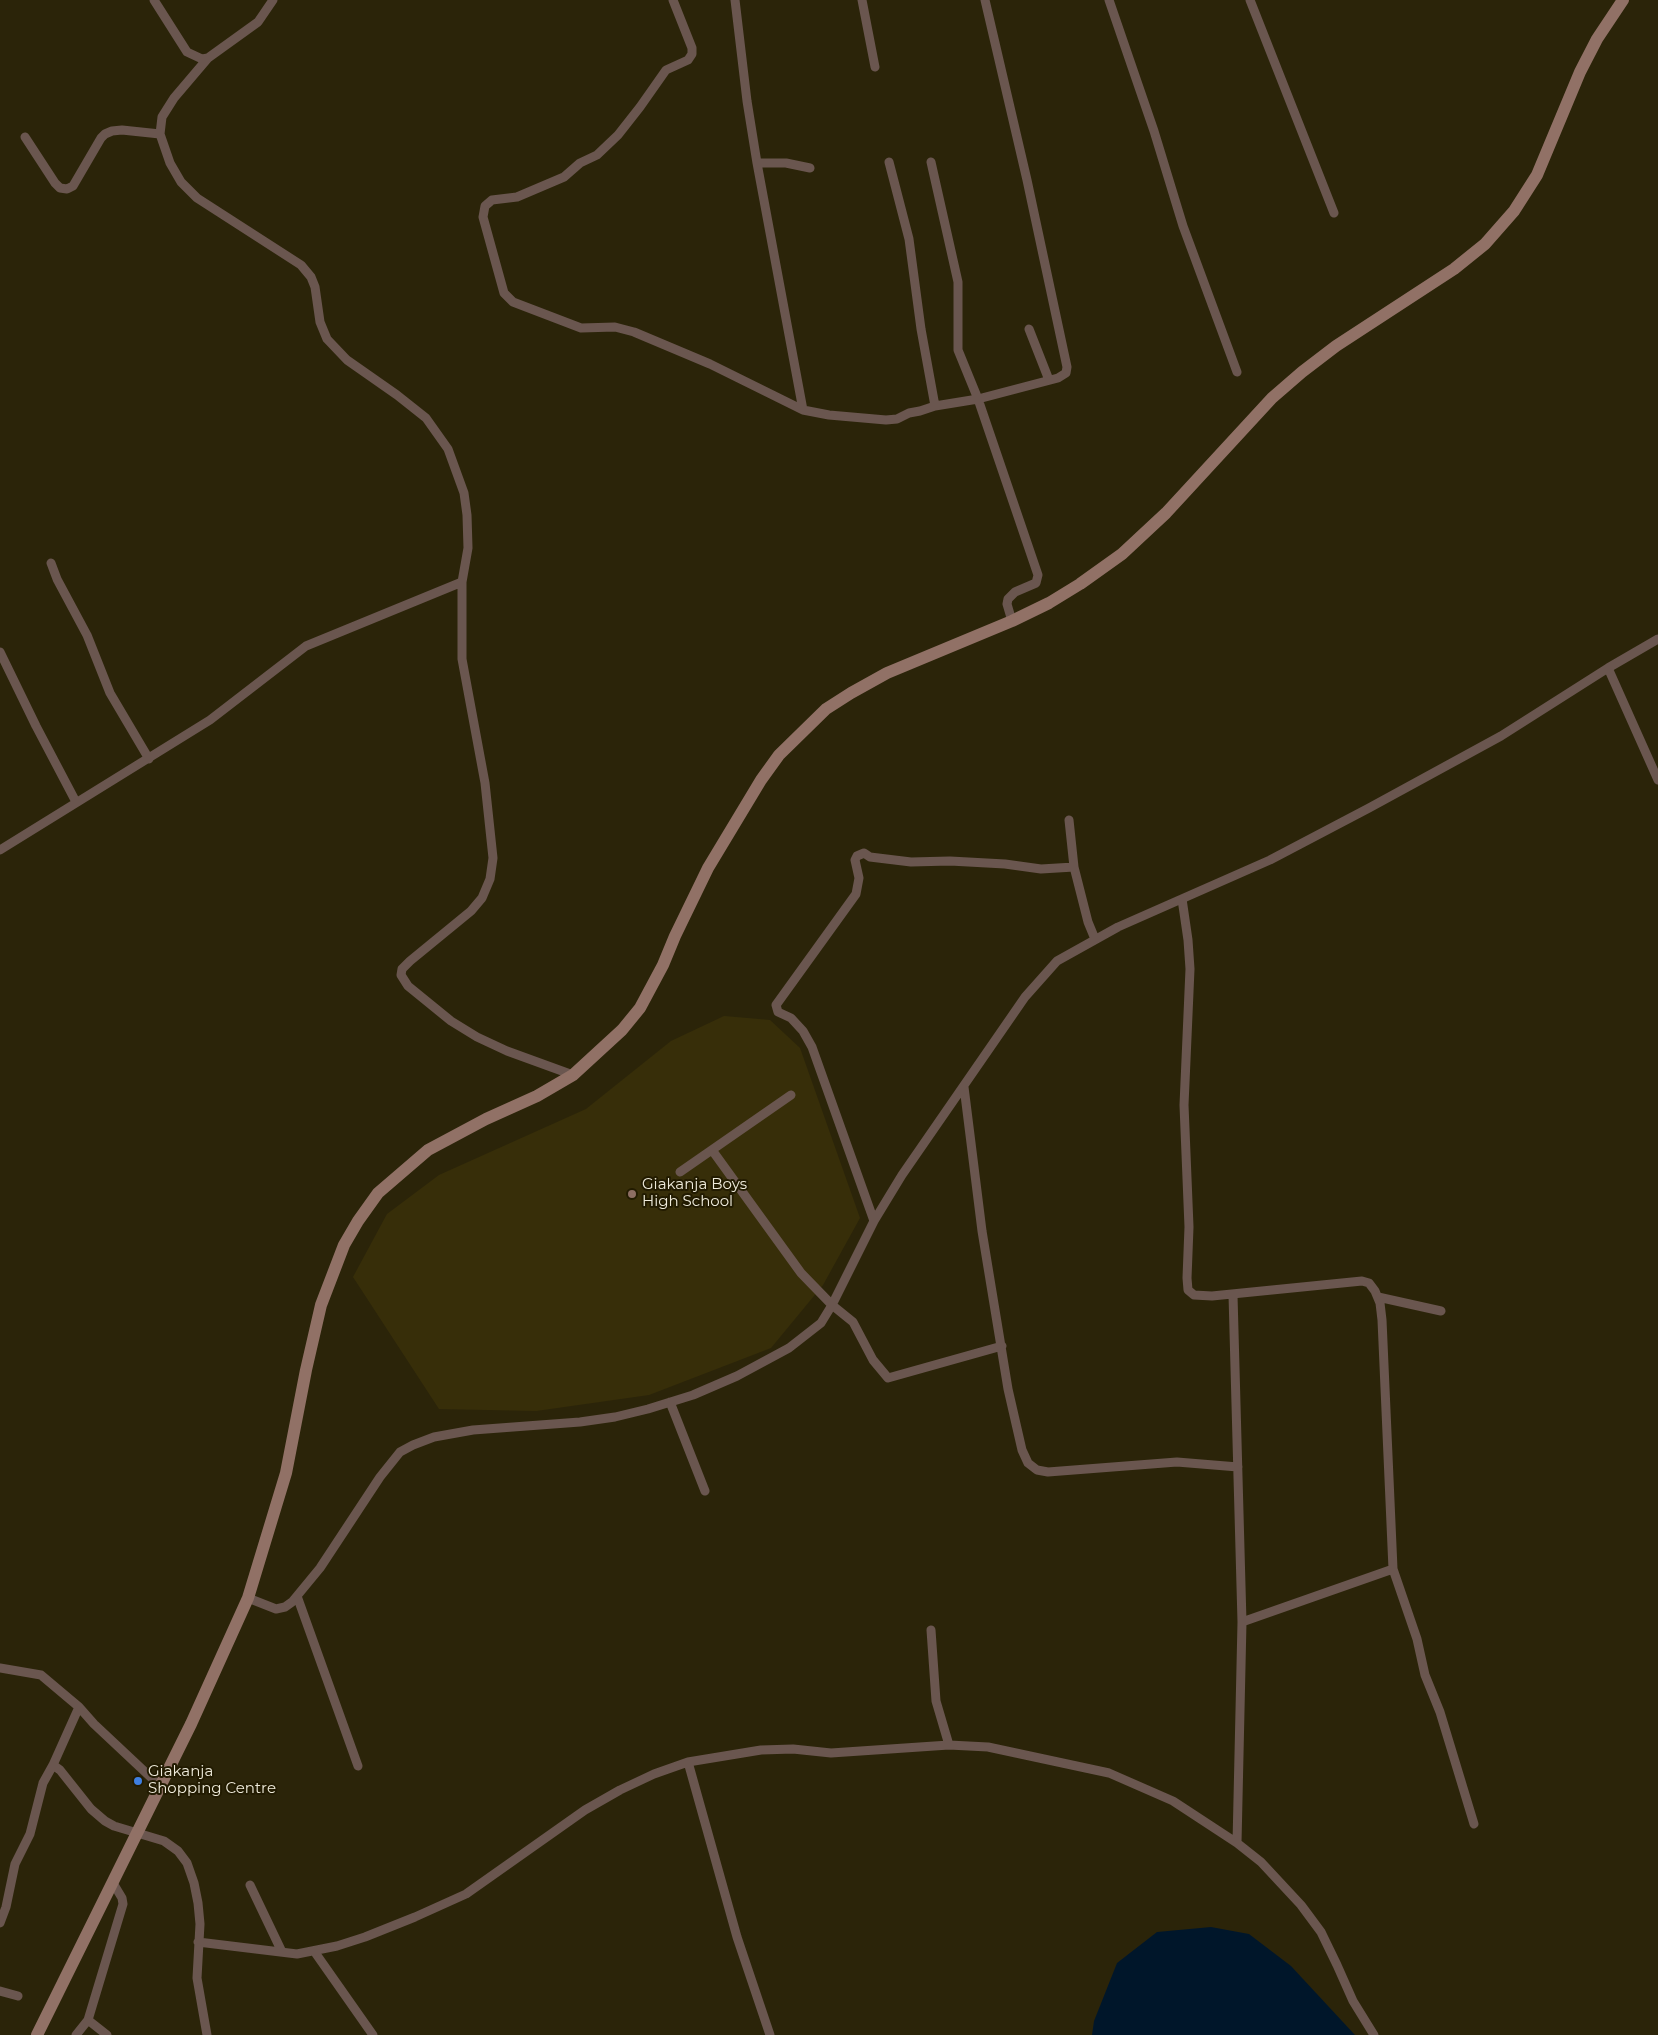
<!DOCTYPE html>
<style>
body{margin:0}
canvas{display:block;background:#2b2409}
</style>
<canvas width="1658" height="2035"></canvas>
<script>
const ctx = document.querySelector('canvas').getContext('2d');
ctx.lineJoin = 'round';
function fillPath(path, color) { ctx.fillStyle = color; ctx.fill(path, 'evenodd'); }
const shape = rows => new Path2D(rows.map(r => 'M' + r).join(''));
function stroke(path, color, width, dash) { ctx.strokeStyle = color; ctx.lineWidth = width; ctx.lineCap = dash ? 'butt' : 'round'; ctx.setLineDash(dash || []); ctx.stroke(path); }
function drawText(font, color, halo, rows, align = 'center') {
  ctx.font = font + ' Montserrat,sans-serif'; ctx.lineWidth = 4; ctx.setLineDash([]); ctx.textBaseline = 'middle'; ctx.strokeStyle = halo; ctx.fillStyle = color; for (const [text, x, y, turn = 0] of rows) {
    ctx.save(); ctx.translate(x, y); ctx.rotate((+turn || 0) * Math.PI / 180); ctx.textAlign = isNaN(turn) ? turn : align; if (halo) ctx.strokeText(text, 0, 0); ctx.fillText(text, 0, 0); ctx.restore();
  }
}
fillPath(shape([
 [724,1016,770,1020,800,1048,860,1218,823,1285,771,1348,649,1395,536,1411,439,1409,353,1277,387,1214,439,1175,586,1109,671,1041]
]), '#372e09');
fillPath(shape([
 [1211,1927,1249,1934,1291,1966,1355,2035,1092,2035,1094,2021,1117,1963,1157,1932]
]), '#00162a');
stroke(shape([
 [154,0,187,52,202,59,208,58],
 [273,0,258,22,208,58,174,98,162,117,160,134,170,163,181,182,197,198,301,265,311,277,315,287,320,322,327,339,347,360,397,395,426,418,448,449,464,493,467,515,468,548,462,582,462,659,485,783,493,858,490,879,482,898,471,911,410,961,402,969,401,975,408,986,451,1021,477,1037,507,1051,573,1075],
 [673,0,692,48,692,54,688,60,666,70,640,107,618,135,597,155,580,163,564,177,517,197,492,200,485,206,483,217,504,293,513,302,581,328,615,327,634,332,710,364,803,410,829,415,886,420,897,419,909,413,920,411,935,406,978,399,1058,378,1066,373,1067,367,1027,180,985,0],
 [735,0,747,101,757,163,803,410],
 [862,0,875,67],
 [1109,0,1154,131,1183,226,1237,372],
 [1250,0,1334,213],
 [25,137,55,183,60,188,67,189,73,186,101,138,105,134,112,131,122,130,160,134],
 [889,162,909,239,921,329,935,406],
 [931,162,958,282,958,350,978,399,1038,575,1036,583,1015,592,1008,599,1007,604,1012,621],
 [757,163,786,163,810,168],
 [1029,329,1049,380],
 [51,563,57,579,87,635,110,693,149,759],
 [0,652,36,726,76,802],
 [1608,668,1658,780],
 [1069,820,1074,867,1088,922,1095,939],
 [0,850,210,720,306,646,462,582],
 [1182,899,1188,940,1190,969,1184,1105,1189,1227,1187,1278,1188,1290,1194,1295,1212,1296,1362,1281,1369,1283,1375,1291,1380,1303,1382,1320,1393,1569,1417,1639,1425,1675,1440,1712,1474,1824],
 [964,1087,982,1231,1008,1389,1022,1450,1028,1463,1037,1470,1048,1472,1177,1462,1238,1467],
 [712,1150,801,1273,832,1305,853,1322,873,1360,888,1378,1002,1346],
 [680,1172,791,1095],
 [874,1221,812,1047,803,1031,791,1018,778,1012,776,1005,856,894,859,878,855,860,857,856,864,853,870,857,911,862,950,861,1005,864,1041,869,1074,867],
 [1233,1295,1242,1622,1237,1843],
 [1378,1297,1441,1311],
 [670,1402,705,1491],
 [297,1596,358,1766],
 [248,1598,276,1609,285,1607,292,1602,320,1568,380,1477,400,1452,413,1445,434,1437,473,1430,580,1422,615,1417,648,1409,693,1395,737,1376,789,1348,821,1323,832,1305,874,1221,902,1175,1025,997,1057,961,1118,927,1270,860,1369,808,1501,736,1608,668,1658,639],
 [1242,1622,1393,1569],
 [931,1630,936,1701,949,1745],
 [0,1668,41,1675,79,1707,94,1724,159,1785],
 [79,1707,53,1765,60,1770,91,1809,105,1821,114,1826,164,1841,178,1851,187,1863,194,1883,198,1903,200,1924,197,1978,207,2035],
 [688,1762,737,1937,770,2035],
 [250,1885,282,1952],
 [0,1923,6,1907,15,1864,30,1834,43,1783,53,1765],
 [198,1942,297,1954,337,1946,365,1937,415,1917,466,1894,585,1810,620,1790,654,1774,688,1762,761,1750,793,1749,831,1753,949,1745,988,1747,1109,1773,1173,1801,1237,1843,1261,1862,1301,1905,1321,1932,1337,1965,1353,2001,1374,2035],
 [314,1951,373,2035],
 [0,1991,18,1996],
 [76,2035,88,2020],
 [107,2035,88,2020,123,1904,122,1898,113,1883]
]), '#6a564f', 9);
stroke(shape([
 [37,2035,191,1724,248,1598,286,1473,306,1370,321,1305,344,1245,358,1221,378,1193,428,1150,486,1119,537,1096,573,1075,622,1030,640,1008,663,965,675,936,708,868,761,780,779,755,826,709,851,693,887,673,1012,621,1049,603,1080,584,1122,554,1166,513,1272,398,1302,372,1336,346,1454,269,1485,244,1514,211,1537,175,1580,72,1597,39,1623,0]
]), '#917166', 12);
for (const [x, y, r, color] of [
 [632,1194,5,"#8d6e63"],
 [138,1781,5,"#3f7fe0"]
]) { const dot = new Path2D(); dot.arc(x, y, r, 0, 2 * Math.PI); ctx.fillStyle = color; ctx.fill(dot); stroke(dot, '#221b01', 2); }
drawText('15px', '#efebdb', '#221b01', [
 ["Giakanja Boys",642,1185],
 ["High School",642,1202],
 ["Giakanja",148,1772],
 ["Shopping Centre",148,1789]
], 'left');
</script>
